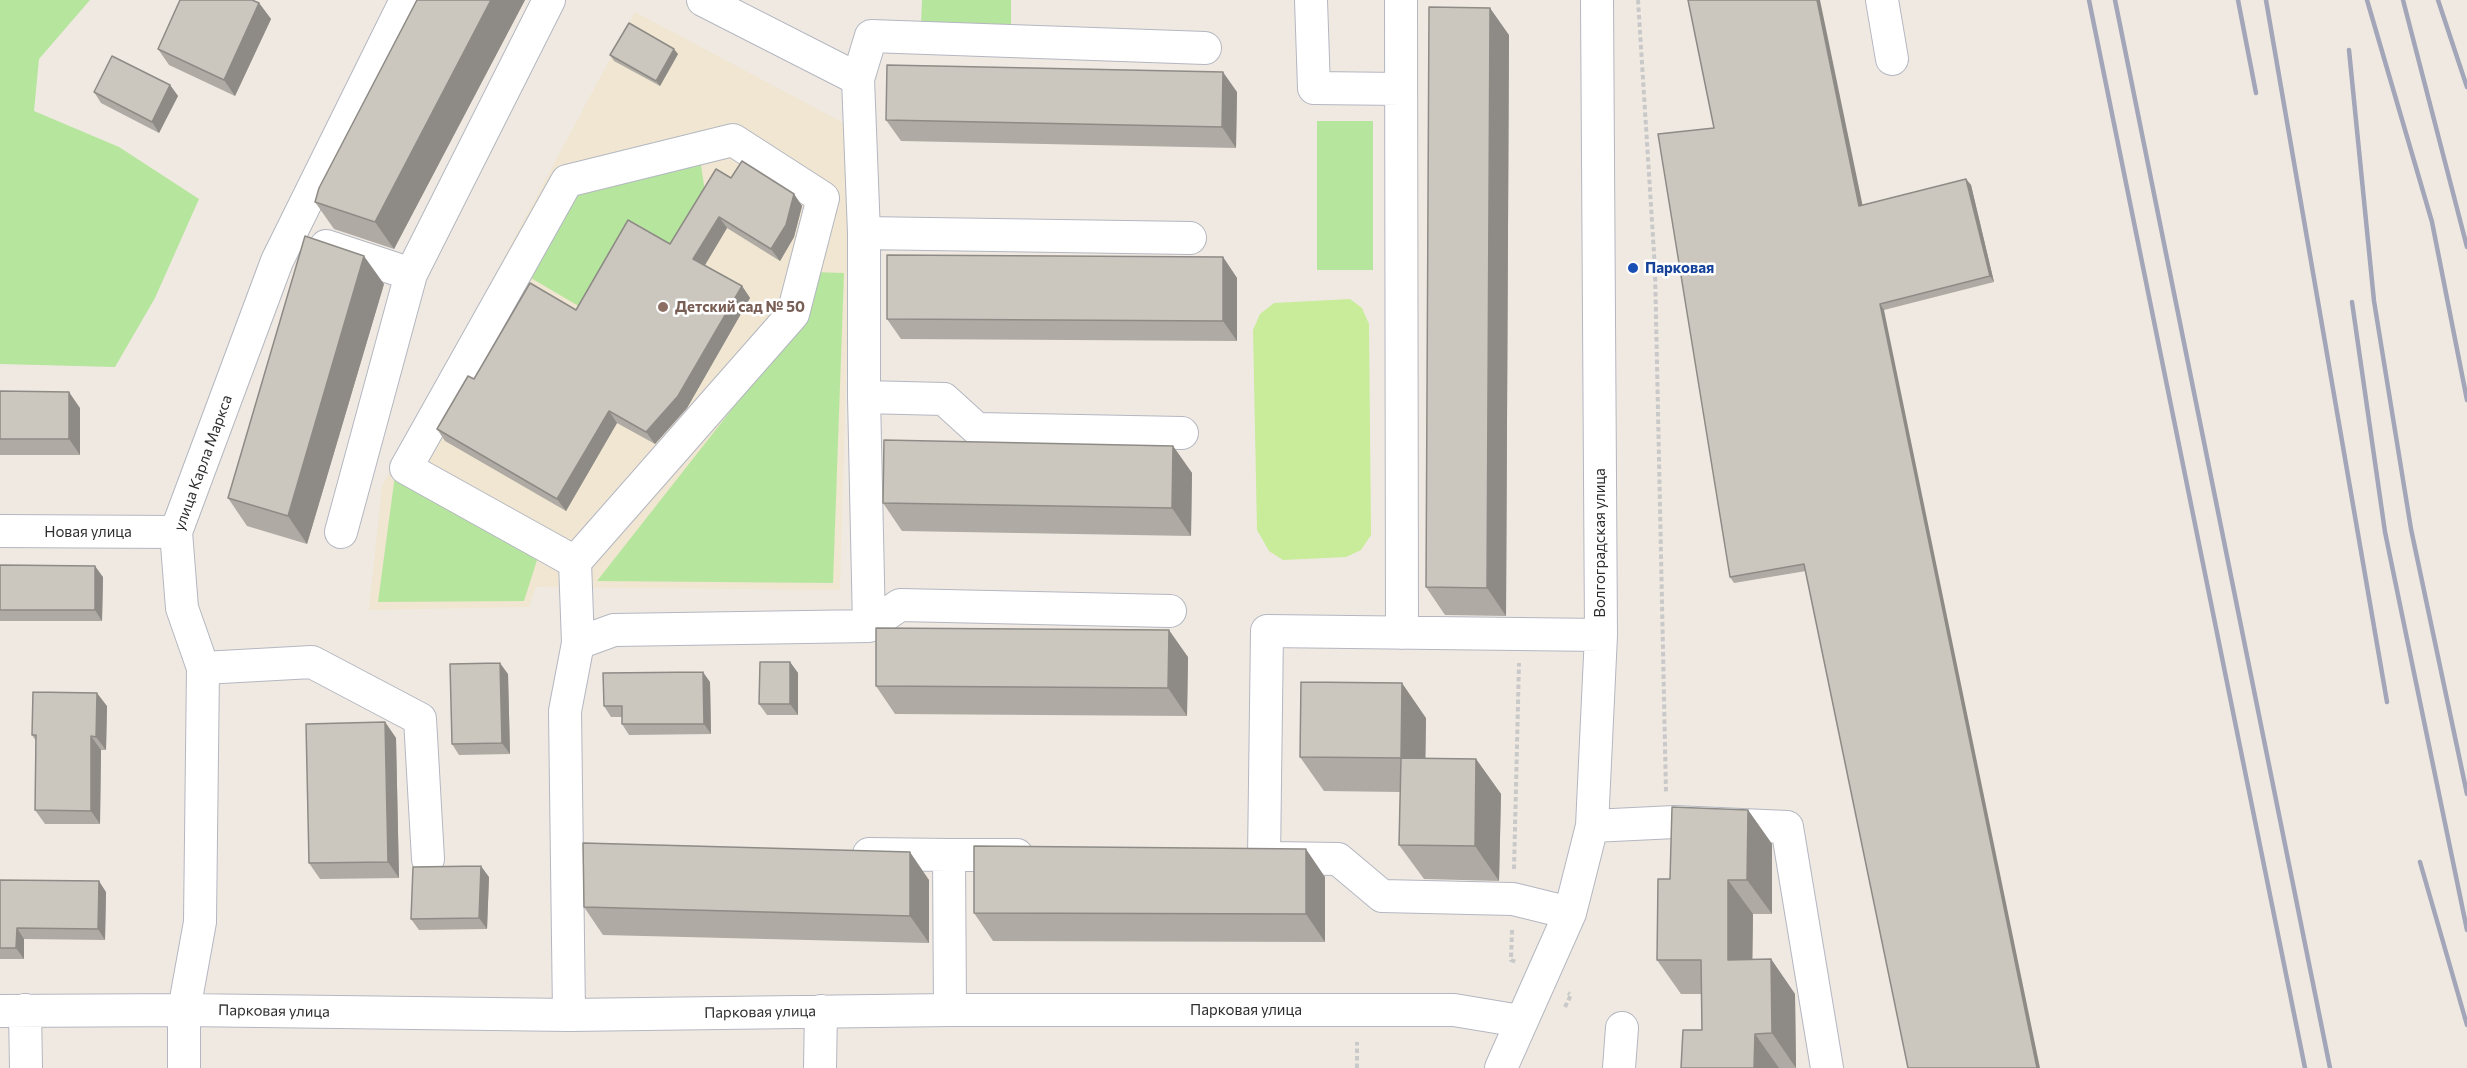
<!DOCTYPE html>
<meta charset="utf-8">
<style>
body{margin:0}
canvas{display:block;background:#efe9e1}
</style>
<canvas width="2467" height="1068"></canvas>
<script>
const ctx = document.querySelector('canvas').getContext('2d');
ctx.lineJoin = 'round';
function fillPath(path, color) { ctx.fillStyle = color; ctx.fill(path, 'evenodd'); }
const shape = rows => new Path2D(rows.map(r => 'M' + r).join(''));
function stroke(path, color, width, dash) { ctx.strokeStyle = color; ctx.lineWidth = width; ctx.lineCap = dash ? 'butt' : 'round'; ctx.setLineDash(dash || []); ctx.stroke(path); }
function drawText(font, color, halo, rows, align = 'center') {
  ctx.font = font + ' Commissioner,sans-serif'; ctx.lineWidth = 5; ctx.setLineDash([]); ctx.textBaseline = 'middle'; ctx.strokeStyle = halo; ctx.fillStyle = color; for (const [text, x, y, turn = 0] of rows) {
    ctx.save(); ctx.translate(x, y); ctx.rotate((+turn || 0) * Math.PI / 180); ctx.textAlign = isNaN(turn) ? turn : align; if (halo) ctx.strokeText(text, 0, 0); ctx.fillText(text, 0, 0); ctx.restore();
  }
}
fillPath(shape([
 [635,12,853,128,840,590,536,587,529,607,369,610,382,486]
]), '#f0e6d1');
fillPath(shape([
 [0,0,90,0,39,59,34,111,119,147,199,199,155,298,115,367,0,364],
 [922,0,1011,0,1011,26,921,25],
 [1317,121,1373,121,1373,270,1317,270],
 [700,159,706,198,677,248,635,223,582,308,519,271,566,192],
 [813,272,844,273,833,583,597,581,802,320],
 [395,475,537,560,524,601,378,602]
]), '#b6e59e');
fillPath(shape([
 [1350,299,1362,308,1369,324,1371,535,1361,550,1346,557,1283,560,1269,551,1257,530,1253,330,1260,314,1274,303]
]), '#c9ec9a');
const minor = shape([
 [703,0,858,79,864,233,864,397,869,626],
 [1311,0,1314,88,1401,89],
 [1401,0,1402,633],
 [1882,0,1892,59],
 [858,79,871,36,1205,48],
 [864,233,1190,238],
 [326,246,411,274,549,0],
 [864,397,944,399,977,429,1182,433],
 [0,531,176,532],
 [341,532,411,274],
 [575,562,406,468,567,181,733,140,823,198,793,314,575,562,578,643],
 [203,668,312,662,420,719,428,859],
 [1592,826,1675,822,1787,827,1827,1068],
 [869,854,949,855,950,1010],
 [949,855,1017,855],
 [1264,858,1267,631,1601,635],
 [1271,858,1338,859,1382,896,1513,899,1570,913],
 [25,1010,26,1068],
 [0,1011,184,1010,569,1015,950,1010,1454,1010,1520,1021],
 [569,1015,565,711,578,643,614,630,869,626,900,605,1170,611],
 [184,1068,184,1010,200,922,203,668,182,608,176,532,277,261,406,0],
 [820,1068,821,1011],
 [1501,1068,1570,913,1592,826,1601,635,1597,0],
 [1619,1068,1622,1028]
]);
stroke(minor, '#b4b7c1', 34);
stroke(shape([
 [1638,0,1655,269,1666,793],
 [1514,869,1519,663],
 [1512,930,1511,960,1516,962],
 [1565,1007,1571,995,1568,993],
 [1357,1068,1357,1042]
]), '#c9c9c9', 4, [4.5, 3]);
stroke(minor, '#fff', 32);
stroke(shape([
 [2089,0,2305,1068],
 [2115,0,2330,1068],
 [2238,0,2256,93],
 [2266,0,2387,702],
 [2367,0,2432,222,2467,400],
 [2403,0,2467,247],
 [2438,0,2467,87],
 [2349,50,2374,301,2411,529,2467,794],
 [2352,302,2385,532,2467,930],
 [2420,862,2467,1025]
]), '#a3a6b8', 4.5);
fillPath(shape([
 [417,0,525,0,394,249,334,229,315,202],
 [259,3,271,19,235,96,169,65,158,49],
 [1509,35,1506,616,1445,615,1426,587],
 [678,54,660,86,614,61,610,55],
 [170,85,178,96,159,133,101,103,94,92],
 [1237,92,1236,148,901,141,886,120],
 [1714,128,1862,205,1966,179,1971,185,1994,282,1884,310,1806,571,1734,583,1730,577],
 [731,178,794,194,802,206,794,237,780,261,727,228,705,265,742,286,750,298,687,408,655,444,617,423,566,511,445,441,437,429,474,379,576,310,670,244],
 [1223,257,1237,278,1237,341,901,339,887,319],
 [384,284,307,544,247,526,228,498],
 [0,391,80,408,80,455,0,455],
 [1173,446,1192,473,1191,536,902,531,883,503],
 [0,565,103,577,102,621,0,621],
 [1188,657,1187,716,895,714,876,686],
 [790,662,798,673,798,715,767,715,759,704],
 [508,674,510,754,459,755,452,744],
 [710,682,711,734,629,735,622,724,622,717,611,717,604,706],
 [107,706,106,750,101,750,100,824,45,824,35,810,36,741,32,735],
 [1426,718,1425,758,1476,759,1501,794,1499,881,1424,879,1399,845,1400,792,1324,791,1300,757],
 [385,722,396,738,399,878,320,879,309,863],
 [1748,810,1772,844,1772,914,1753,914,1752,960,1771,959,1795,994,1796,1068,1681,1068,1702,1030,1701,994,1681,994,1657,960,1670,879],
 [489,877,487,929,419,930,411,919],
 [1325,877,1325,942,993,941,974,913],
 [0,880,106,892,105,940,24,939,24,959,0,959],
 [929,880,929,943,603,935,584,907]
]), '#afaba4');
fillPath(shape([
 [491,0,525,0,394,249,375,222],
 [1817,0,1820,0,1864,212,1859,206],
 [259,3,271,19,235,96,224,80],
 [1490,8,1509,35,1506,616,1487,588],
 [674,49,678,54,660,86,656,81],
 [1223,72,1237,92,1236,148,1222,127],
 [170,85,178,96,159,133,152,122],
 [1966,179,1971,185,1994,282,1990,276],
 [794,194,802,206,794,237,780,261,771,249],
 [719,217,727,228,702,270,693,259],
 [364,256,384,284,307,544,288,516],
 [1223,257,1237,278,1237,341,1223,321],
 [742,286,750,298,687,408,655,444,646,432],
 [1880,304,1884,310,2040,1068,2037,1068],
 [69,392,80,408,80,455,69,439],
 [609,411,617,423,566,511,557,499],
 [1173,446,1192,473,1191,536,1172,508],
 [95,566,103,577,102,621,95,610],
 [1169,630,1188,657,1187,716,1168,688],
 [790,662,798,673,798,715,790,704],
 [500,663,508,674,510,754,502,743],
 [703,672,710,682,711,734,704,724],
 [1402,683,1426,718,1425,793,1401,758],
 [97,693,107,706,106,750,96,737],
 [385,722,396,738,399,878,388,862],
 [91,736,101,750,100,824,91,811],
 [1476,759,1501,794,1499,881,1475,846],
 [1748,810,1772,844,1772,914,1747,880],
 [1306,849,1325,877,1325,942,1306,914],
 [910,852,929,880,929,943,910,916],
 [481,866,489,877,487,929,479,918],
 [1728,880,1753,914,1752,994,1728,960],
 [99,881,106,892,105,940,98,929],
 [17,928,24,939,24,959,16,948],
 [1771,959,1795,994,1796,1068,1772,1033],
 [1755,1034,1779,1068,1754,1068]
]), '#8e8b86');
const building = shape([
 [180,0,252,0,259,3,224,80,158,49,180,0],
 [417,0,491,0,375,222,315,202,319,188,417,0],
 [1688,0,1817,0,1859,206,1966,179,1990,276,1880,304,2037,1068,1908,1068,1804,564,1730,577,1658,134,1714,128,1688,0],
 [1429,7,1490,8,1487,588,1426,587,1429,7],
 [629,23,674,49,656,81,610,55,629,23],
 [112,56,170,85,152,122,94,92,112,56],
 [887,65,1223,72,1222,127,886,120,887,65],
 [742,161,794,194,786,225,771,249,719,217,693,259,742,286,678,396,646,432,609,411,557,499,437,429,468,376,474,379,530,283,576,310,628,220,670,244,716,169,731,178,742,161],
 [305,236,364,256,288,516,228,498,305,236],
 [887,255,1223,257,1223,321,887,319,887,255],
 [0,391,69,392,69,439,0,439,0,391],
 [884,440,1173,446,1172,508,883,503,884,440],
 [0,565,95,566,95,610,0,610,0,565],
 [876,628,1169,630,1168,688,876,686,876,628],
 [760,662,790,662,790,704,759,704,760,662],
 [500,663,502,743,452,744,450,664,500,663],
 [703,672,704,724,622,724,622,706,604,706,603,673,703,672],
 [1301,682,1402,683,1401,758,1300,757,1301,682],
 [33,692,97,693,96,737,91,736,91,811,35,810,36,735,32,735,33,692],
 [385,722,388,862,309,863,306,724,385,722],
 [1401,758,1476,759,1475,846,1399,845,1401,758],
 [1672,807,1748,810,1747,880,1728,880,1728,960,1771,959,1772,1033,1755,1034,1754,1068,1681,1068,1683,1030,1702,1030,1701,960,1657,960,1658,879,1670,879,1672,807],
 [583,843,910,852,910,916,584,907,583,843],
 [974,846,1306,849,1306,914,974,913,974,846],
 [481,866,479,918,411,919,413,867,481,866],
 [0,880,99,881,98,929,17,928,16,948,0,948,0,880]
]);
fillPath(building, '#cbc7bf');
stroke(building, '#8e8b86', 1.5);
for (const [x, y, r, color] of [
 [1633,268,6,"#1a4fb4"],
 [663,307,6,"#8d6e63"]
]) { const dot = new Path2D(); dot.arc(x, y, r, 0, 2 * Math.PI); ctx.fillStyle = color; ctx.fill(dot); stroke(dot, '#fff', 2); }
drawText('bold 15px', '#164399', '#fff', [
 ["Парковая",1645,268]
], 'left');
drawText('bold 15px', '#785e54', '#fff', [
 ["Детский сад № 50",675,307]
], 'left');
drawText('15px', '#2e2e2e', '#fff', [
 ["улица Карла Маркса",203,463,-70],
 ["Новая улица",88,532],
 ["Волгоградская улица",1600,543,-90],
 ["Парковая улица",1246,1010],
 ["Парковая улица",274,1011,1],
 ["Парковая улица",760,1012,-1]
]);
</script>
